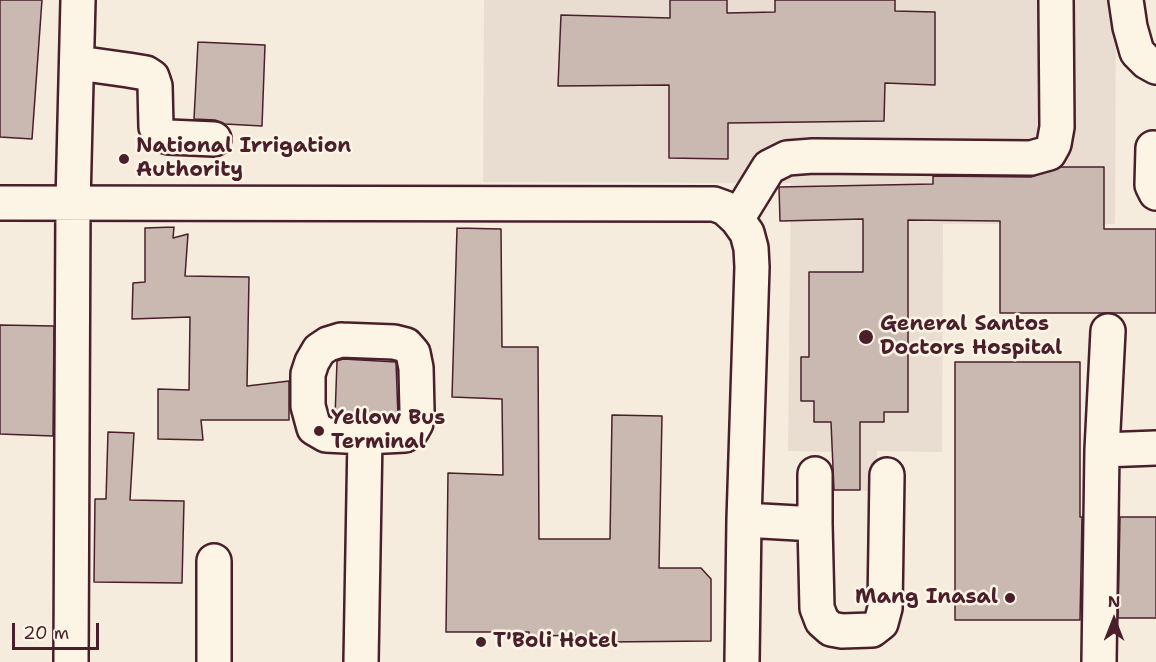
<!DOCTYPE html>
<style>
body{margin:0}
#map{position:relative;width:1156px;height:662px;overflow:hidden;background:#f5ecde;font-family:"Shantell Sans",sans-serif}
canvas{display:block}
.north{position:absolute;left:1084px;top:590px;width:60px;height:60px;-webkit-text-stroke:4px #fcf5e5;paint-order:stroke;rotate:0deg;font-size:16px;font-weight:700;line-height:24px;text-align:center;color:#4a1f2b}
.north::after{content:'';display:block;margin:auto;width:21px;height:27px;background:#4a1f2b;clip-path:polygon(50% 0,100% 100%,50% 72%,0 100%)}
.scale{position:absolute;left:12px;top:623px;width:87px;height:27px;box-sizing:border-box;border:3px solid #4a1f2b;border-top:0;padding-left:8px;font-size:18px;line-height:21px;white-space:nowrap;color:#4a1f2b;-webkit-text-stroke:4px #fcf5e5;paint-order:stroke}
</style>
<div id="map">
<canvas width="1156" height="662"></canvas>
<div class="north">N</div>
<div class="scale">20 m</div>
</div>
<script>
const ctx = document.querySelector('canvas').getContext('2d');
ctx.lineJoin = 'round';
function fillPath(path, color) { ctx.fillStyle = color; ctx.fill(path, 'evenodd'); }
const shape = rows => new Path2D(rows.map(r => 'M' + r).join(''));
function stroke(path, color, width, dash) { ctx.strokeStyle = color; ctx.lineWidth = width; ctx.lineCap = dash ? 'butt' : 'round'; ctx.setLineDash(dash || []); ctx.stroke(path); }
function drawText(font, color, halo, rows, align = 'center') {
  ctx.font = font + ' "Shantell Sans",sans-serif'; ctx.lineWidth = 5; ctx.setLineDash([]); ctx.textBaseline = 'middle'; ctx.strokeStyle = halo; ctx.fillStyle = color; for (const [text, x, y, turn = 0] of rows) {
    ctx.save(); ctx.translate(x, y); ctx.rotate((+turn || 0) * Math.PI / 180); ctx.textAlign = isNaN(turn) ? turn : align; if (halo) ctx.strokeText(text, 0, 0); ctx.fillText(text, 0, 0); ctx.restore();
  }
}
fillPath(shape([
 [484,0,1116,0,1115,224,943,224,942,452,877,451,876,491,844,490,845,452,788,451,791,183,483,182]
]), '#e8ddd0');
const building = shape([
 [0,0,42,0,32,139,0,137,0,0],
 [670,0,727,0,727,13,775,12,775,0,895,0,895,11,935,12,935,85,885,83,884,121,728,123,728,159,669,158,669,85,558,86,561,15,670,18,670,0],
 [198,42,265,45,262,126,225,124,215,120,194,119,198,42],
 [1061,167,1104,167,1104,229,1156,229,1156,313,1000,313,1000,221,908,220,908,412,884,412,884,422,860,422,860,490,834,490,831,422,814,422,814,401,801,401,801,357,809,357,809,272,863,272,863,219,780,221,779,187,933,184,933,176,1031,177,1061,167],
 [174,227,173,238,188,234,185,276,249,277,247,386,289,381,289,420,201,420,203,440,158,439,158,389,189,390,190,317,132,319,133,283,145,282,145,228,174,227],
 [457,228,501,229,502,347,538,347,539,539,610,539,612,415,662,416,659,568,701,568,711,579,711,641,605,642,605,635,529,636,529,632,446,632,448,473,503,475,502,399,452,397,457,228],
 [0,325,54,326,53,436,0,434,0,325],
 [343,359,396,362,398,417,365,418,335,417,337,361,343,359],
 [955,362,1080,362,1080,517,1082,517,1080,620,955,620,955,362],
 [108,432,134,433,130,500,184,501,182,583,94,582,95,499,106,499,108,432],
 [1120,517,1156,517,1156,618,1118,618,1120,517]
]);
fillPath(building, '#cab9b1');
stroke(building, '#4a1f2b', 1.5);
const minor = shape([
 [1126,0,1130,27,1137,52,1147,62,1156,67],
 [78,63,128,70,146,73,152,77,155,86,156,127,159,134,169,137,214,139],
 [1153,148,1152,185,1156,193],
 [0,203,714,204,725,208,737,219,747,233,751,248,752,267,744,520,742,662],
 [737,219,769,167,787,158,813,156,1031,158,1049,153,1054,144,1057,127,1056,0],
 [341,340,394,342,406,345,413,353,416,368,417,411,416,423,412,430,405,435,365,437,326,435,314,428,308,406,308,374,312,362,319,350,328,344,341,340],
 [1102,450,1156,448],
 [815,474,815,524],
 [744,520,815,524,817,608,822,621,831,629,842,631,872,630,881,623,885,608,887,475],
 [214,561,214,662],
 [71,662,73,203,78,0],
 [361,662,365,437],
 [1099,662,1102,450,1108,331]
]);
stroke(minor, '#4a1f2b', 38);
stroke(minor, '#fcf5e5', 33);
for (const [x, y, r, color] of [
 [124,159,6,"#4a1f2b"],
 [866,337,8,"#4a1f2b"],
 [319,431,6,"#4a1f2b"],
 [1010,598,6,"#4a1f2b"],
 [481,642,6,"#4a1f2b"]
]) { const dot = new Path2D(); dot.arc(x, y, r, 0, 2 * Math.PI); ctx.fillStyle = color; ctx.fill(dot); stroke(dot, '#fcf5e5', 2); }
drawText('bold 21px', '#4a1f2b', '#fcf5e5', [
 ["National Irrigation",136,147],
 ["Authority",136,171],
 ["General Santos",880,325],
 ["Doctors Hospital",880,349],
 ["Yellow Bus",331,419],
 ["Terminal",331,443],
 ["Mang Inasal",998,598,"right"],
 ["T'Boli Hotel",493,642]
], 'left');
</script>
